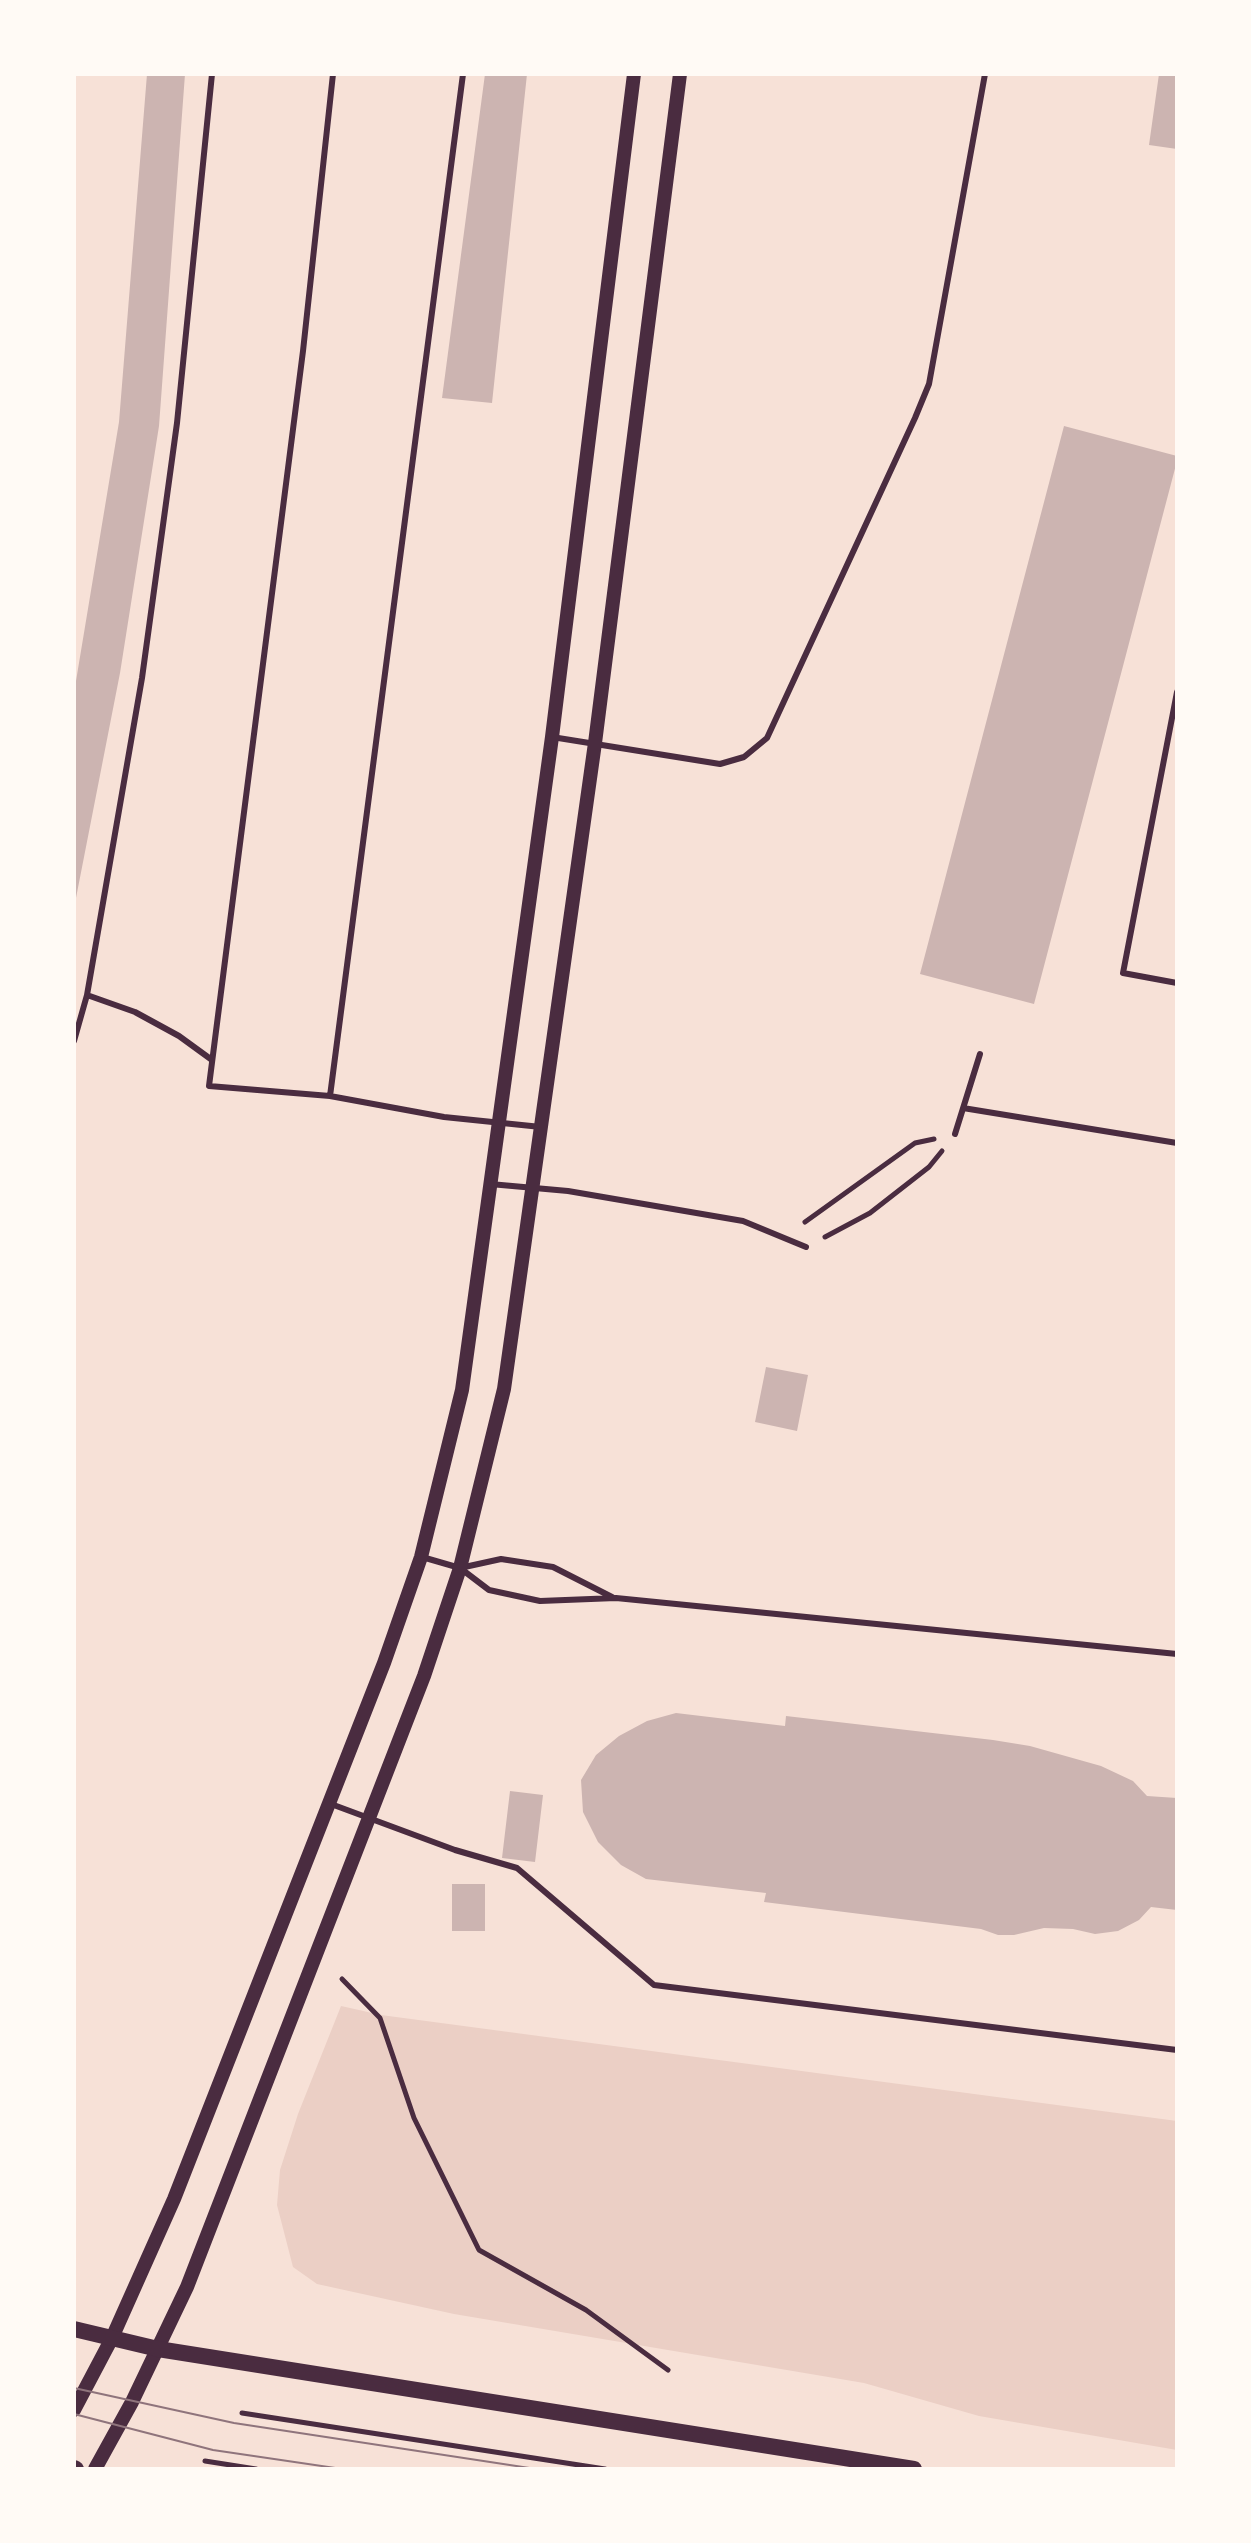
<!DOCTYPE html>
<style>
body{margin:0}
#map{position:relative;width:1251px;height:2543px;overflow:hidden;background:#f7e1d7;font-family:"Fira Sans Condensed",sans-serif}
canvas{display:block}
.frame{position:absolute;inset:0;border:76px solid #fffaf5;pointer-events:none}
</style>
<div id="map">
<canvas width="1251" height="2543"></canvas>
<div class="frame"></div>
</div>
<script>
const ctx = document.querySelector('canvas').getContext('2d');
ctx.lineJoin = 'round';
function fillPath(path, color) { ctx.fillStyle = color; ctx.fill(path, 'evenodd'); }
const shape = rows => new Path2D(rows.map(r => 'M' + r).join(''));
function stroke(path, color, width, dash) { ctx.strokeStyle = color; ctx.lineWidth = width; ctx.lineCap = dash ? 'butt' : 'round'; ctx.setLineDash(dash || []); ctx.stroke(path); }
fillPath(shape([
 [341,2006,381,2015,1177,2121,1177,2450,979,2416,864,2383,454,2314,317,2284,293,2267,277,2205,280,2170,298,2114]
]), '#ebcfc5');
fillPath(shape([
 [147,74,185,74,159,426,120,673,75,903,74,693,119,422],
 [485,74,527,74,492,403,442,398],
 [1159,74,1177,74,1177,149,1149,145],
 [1064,426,1177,456,1177,461,1034,1004,920,974],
 [766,1367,808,1375,797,1431,755,1422],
 [676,1713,785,1726,786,1716,993,1740,1030,1746,1101,1766,1133,1781,1147,1796,1177,1798,1177,1910,1151,1907,1139,1920,1118,1931,1095,1934,1073,1929,1044,1928,1014,1935,998,1935,981,1929,764,1902,766,1893,646,1879,621,1865,598,1842,583,1812,581,1780,596,1755,619,1736,647,1721],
 [510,1791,543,1795,535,1862,502,1858],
 [452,1884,485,1884,485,1931,452,1931]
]), '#ccb4b1');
stroke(shape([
 [805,1222,915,1143,934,1139],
 [825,1237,870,1213,929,1167,942,1151],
 [342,1979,380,2018,414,2118,479,2250,586,2310,668,2370],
 [242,2413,605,2469],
 [205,2461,256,2469]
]), '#4a2c40', 5);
stroke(shape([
 [333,74,303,351,209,1086,330,1096,444,1117,541,1127],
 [1177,692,1123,973,1177,983],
 [552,737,720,764,744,757,767,738,915,418,929,384,985,74],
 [87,995,135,1012,179,1036,212,1060],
 [74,1041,87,995,142,678,177,423,212,74],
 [330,1096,463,74],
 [963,1108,1177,1143],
 [955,1134,980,1054],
 [490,1184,568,1191,743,1221,806,1247],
 [422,1557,460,1568,489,1590,540,1601,616,1598,1177,1654],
 [460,1568,501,1559,553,1567,612,1597],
 [331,1804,455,1850,517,1868,654,1985,1177,2050]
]), '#4a2c40', 6);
stroke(shape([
 [74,2410,112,2338,174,2199,384,1663,421,1557,462,1390,552,737,634,74],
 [95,2469,132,2402,187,2287,424,1676,460,1568,504,1389,595,743,680,74]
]), '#4a2c40', 14);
stroke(shape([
 [74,2329,158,2349,914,2469],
 [74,2468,76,2469]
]), '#4a2c40', 16);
stroke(shape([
 [74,2388,234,2423,536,2469],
 [74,2414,213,2450,342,2469]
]), '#8f747c', 2);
</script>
